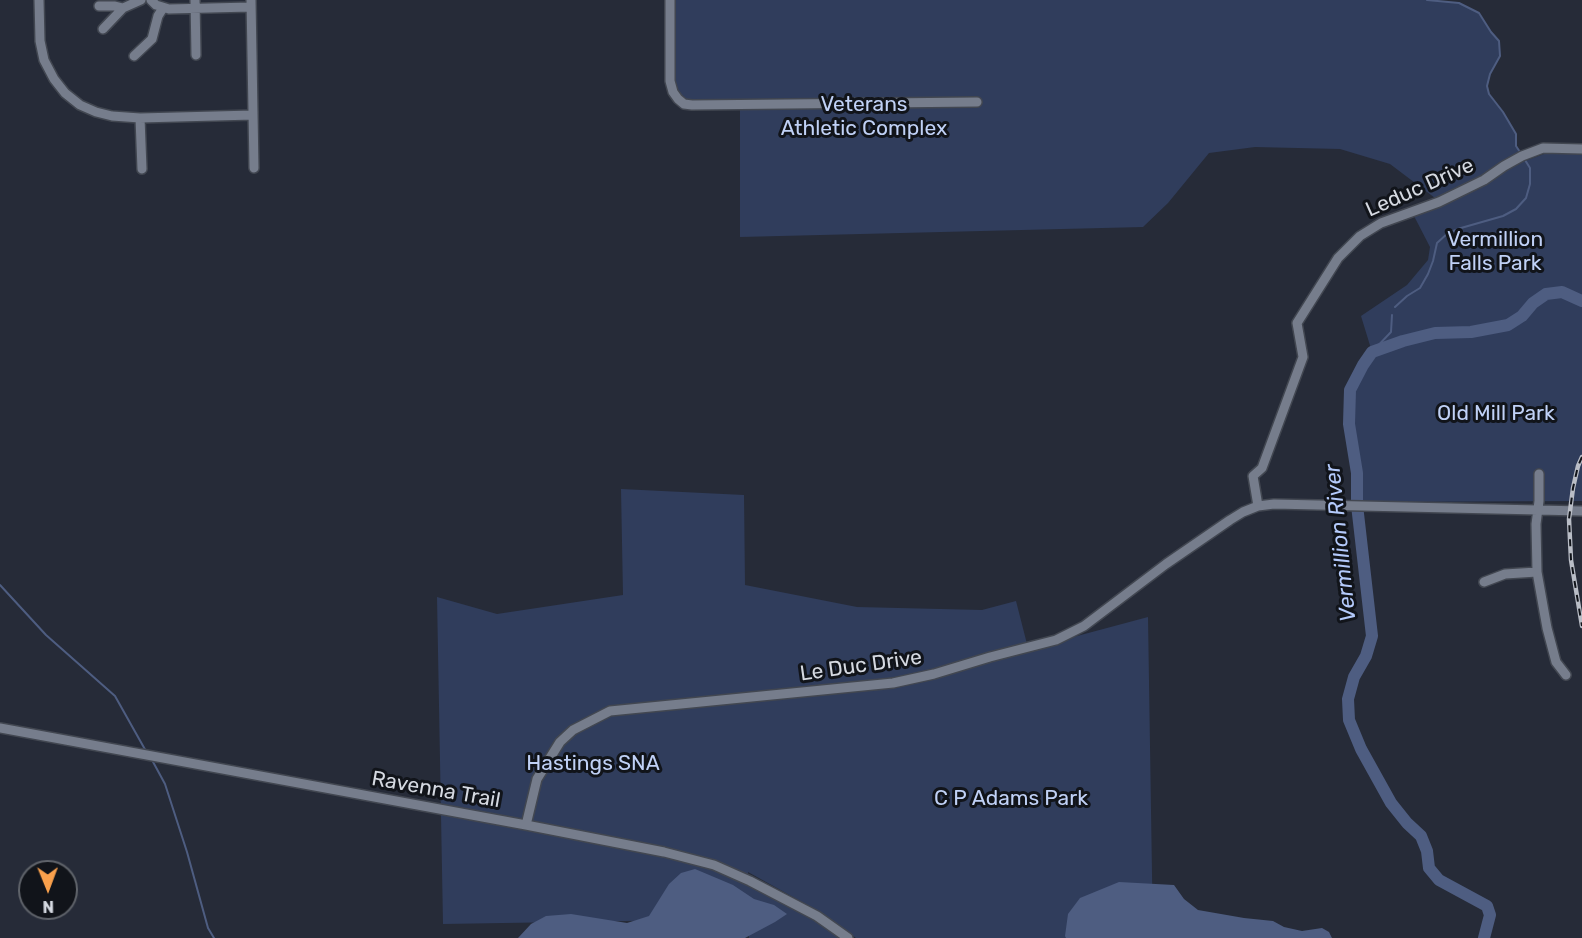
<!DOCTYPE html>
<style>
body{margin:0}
#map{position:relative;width:1582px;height:938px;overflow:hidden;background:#262b38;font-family:Rubik,sans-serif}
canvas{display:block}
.north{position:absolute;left:18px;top:860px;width:60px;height:60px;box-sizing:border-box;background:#11141a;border:2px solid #5f636a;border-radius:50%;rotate:179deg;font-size:16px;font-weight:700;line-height:24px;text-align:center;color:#d5d9e1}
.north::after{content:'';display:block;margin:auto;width:21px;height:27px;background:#f9a04c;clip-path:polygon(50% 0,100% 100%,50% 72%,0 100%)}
</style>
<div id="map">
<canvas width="1582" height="938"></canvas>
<div class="north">N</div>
</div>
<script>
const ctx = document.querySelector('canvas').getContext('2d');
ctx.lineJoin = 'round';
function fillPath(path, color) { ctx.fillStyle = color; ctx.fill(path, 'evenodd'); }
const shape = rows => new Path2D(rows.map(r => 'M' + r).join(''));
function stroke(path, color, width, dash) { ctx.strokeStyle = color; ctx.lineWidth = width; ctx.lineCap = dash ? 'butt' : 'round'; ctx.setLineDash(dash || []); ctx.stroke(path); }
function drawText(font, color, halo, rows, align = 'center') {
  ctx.font = font + ' Rubik,sans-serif'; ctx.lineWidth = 6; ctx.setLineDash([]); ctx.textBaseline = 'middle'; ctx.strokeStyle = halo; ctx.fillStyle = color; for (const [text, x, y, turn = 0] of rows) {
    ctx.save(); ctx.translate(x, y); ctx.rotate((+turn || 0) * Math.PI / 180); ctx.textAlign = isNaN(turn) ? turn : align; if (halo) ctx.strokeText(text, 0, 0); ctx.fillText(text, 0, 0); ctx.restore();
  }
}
fillPath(shape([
 [670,0,1427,0,1459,3,1479,13,1491,32,1499,41,1500,56,1490,74,1487,86,1489,94,1503,112,1516,134,1516,146,1520,152,1481,179,1435,198,1390,164,1340,149,1255,147,1209,153,1168,203,1143,227,740,237,740,104,692,105,673,92],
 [1544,154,1582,154,1582,501,1357,502,1357,473,1349,424,1350,390,1363,365,1372,352,1361,316,1407,285,1428,260,1430,247,1414,216,1479,189,1511,166],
 [621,489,744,495,745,585,857,607,982,610,1016,601,1027,644,867,689,1051,643,1148,617,1153,938,856,938,820,912,748,872,748,880,765,888,844,938,749,938,748,919,443,924,437,597,497,614,623,595]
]), '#303d5c');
fillPath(shape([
 [695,869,733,885,754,899,774,905,787,914,775,922,745,938,518,938,531,924,546,916,571,914,627,923,649,916,669,884,681,873],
 [1119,882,1174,885,1184,899,1198,910,1244,918,1273,921,1284,927,1302,931,1322,928,1329,932,1332,938,1066,938,1065,936,1068,914,1080,898]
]), '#4e5d81');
stroke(shape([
 [1427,0,1459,3,1479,13,1491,32,1499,41,1500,56,1490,74,1487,86,1489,94,1503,112,1516,134,1516,146,1520,152],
 [1395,307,1407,296,1420,288,1428,274,1433,261,1437,243,1448,233,1461,228,1503,216,1516,209,1526,198,1530,184,1530,168,1525,160],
 [1372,352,1391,332,1392,315],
 [0,585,46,635,115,696,147,753],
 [152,760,165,784,187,852,208,928,214,938]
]), '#4e5d81', 2);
stroke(shape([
 [1484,938,1490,915,1487,906,1439,880,1429,868,1427,851,1421,836,1407,823,1391,803,1361,749,1349,720,1348,699,1354,677,1366,656,1372,636,1357,505,1357,473,1349,424,1350,390,1363,365,1372,352,1403,341,1435,333,1471,332,1508,325,1522,316,1533,303,1546,294,1562,292,1582,301]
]), '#4e5d81', 12);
const minor = shape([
 [39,0,40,41,44,60,54,79,65,93,80,105,96,112,112,116,140,118,253,115],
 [151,0,156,5,169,9,251,7],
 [195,0,196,55],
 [251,0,254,168],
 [670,0,670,81,673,92,678,99,684,104,692,105,977,102],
 [99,6,115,6,123,8],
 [103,29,123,8,141,0],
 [134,56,152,39,158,16,163,8],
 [140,118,142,169],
 [1539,474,1539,501,1536,524,1537,572,1547,628,1556,662,1566,675],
 [1258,506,1253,476,1262,468,1303,357,1297,323,1338,258,1360,236,1381,223,1439,202,1484,180,1504,166,1522,156,1543,148,1582,149],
 [1484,582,1505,574,1537,572],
 [0,728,526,825,664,852,714,865,750,881,817,916,848,938],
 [526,825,537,779,560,742,573,730,610,711,893,683,934,674,990,657,1056,640,1084,626,1166,564,1230,520,1243,512,1258,506,1274,504,1582,511]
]);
stroke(minor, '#424751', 12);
stroke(minor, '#767d8c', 9);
const rail = shape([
 [1582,457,1578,466,1573,488,1569,519,1571,560,1582,626]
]);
stroke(rail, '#b9bdc6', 4.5);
stroke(rail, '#11141a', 2, [7]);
drawText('21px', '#c0d1f6', '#11141a', [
 ["Veterans",864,105],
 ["Athletic Complex",864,129],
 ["Vermillion",1495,240],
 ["Falls Park",1495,264],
 ["Old Mill Park",1496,414],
 ["Hastings SNA",593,764],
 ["C P Adams Park",1011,799]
]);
drawText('21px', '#d5d9e1', '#11141a', [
 ["Leduc Drive",1420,188,-24],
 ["Le Duc Drive",861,666,-8],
 ["Ravenna Trail",436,790,10]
]);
drawText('italic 22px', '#b4cafb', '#11141a', [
 ["Vermillion River",1341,543,-96]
]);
</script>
